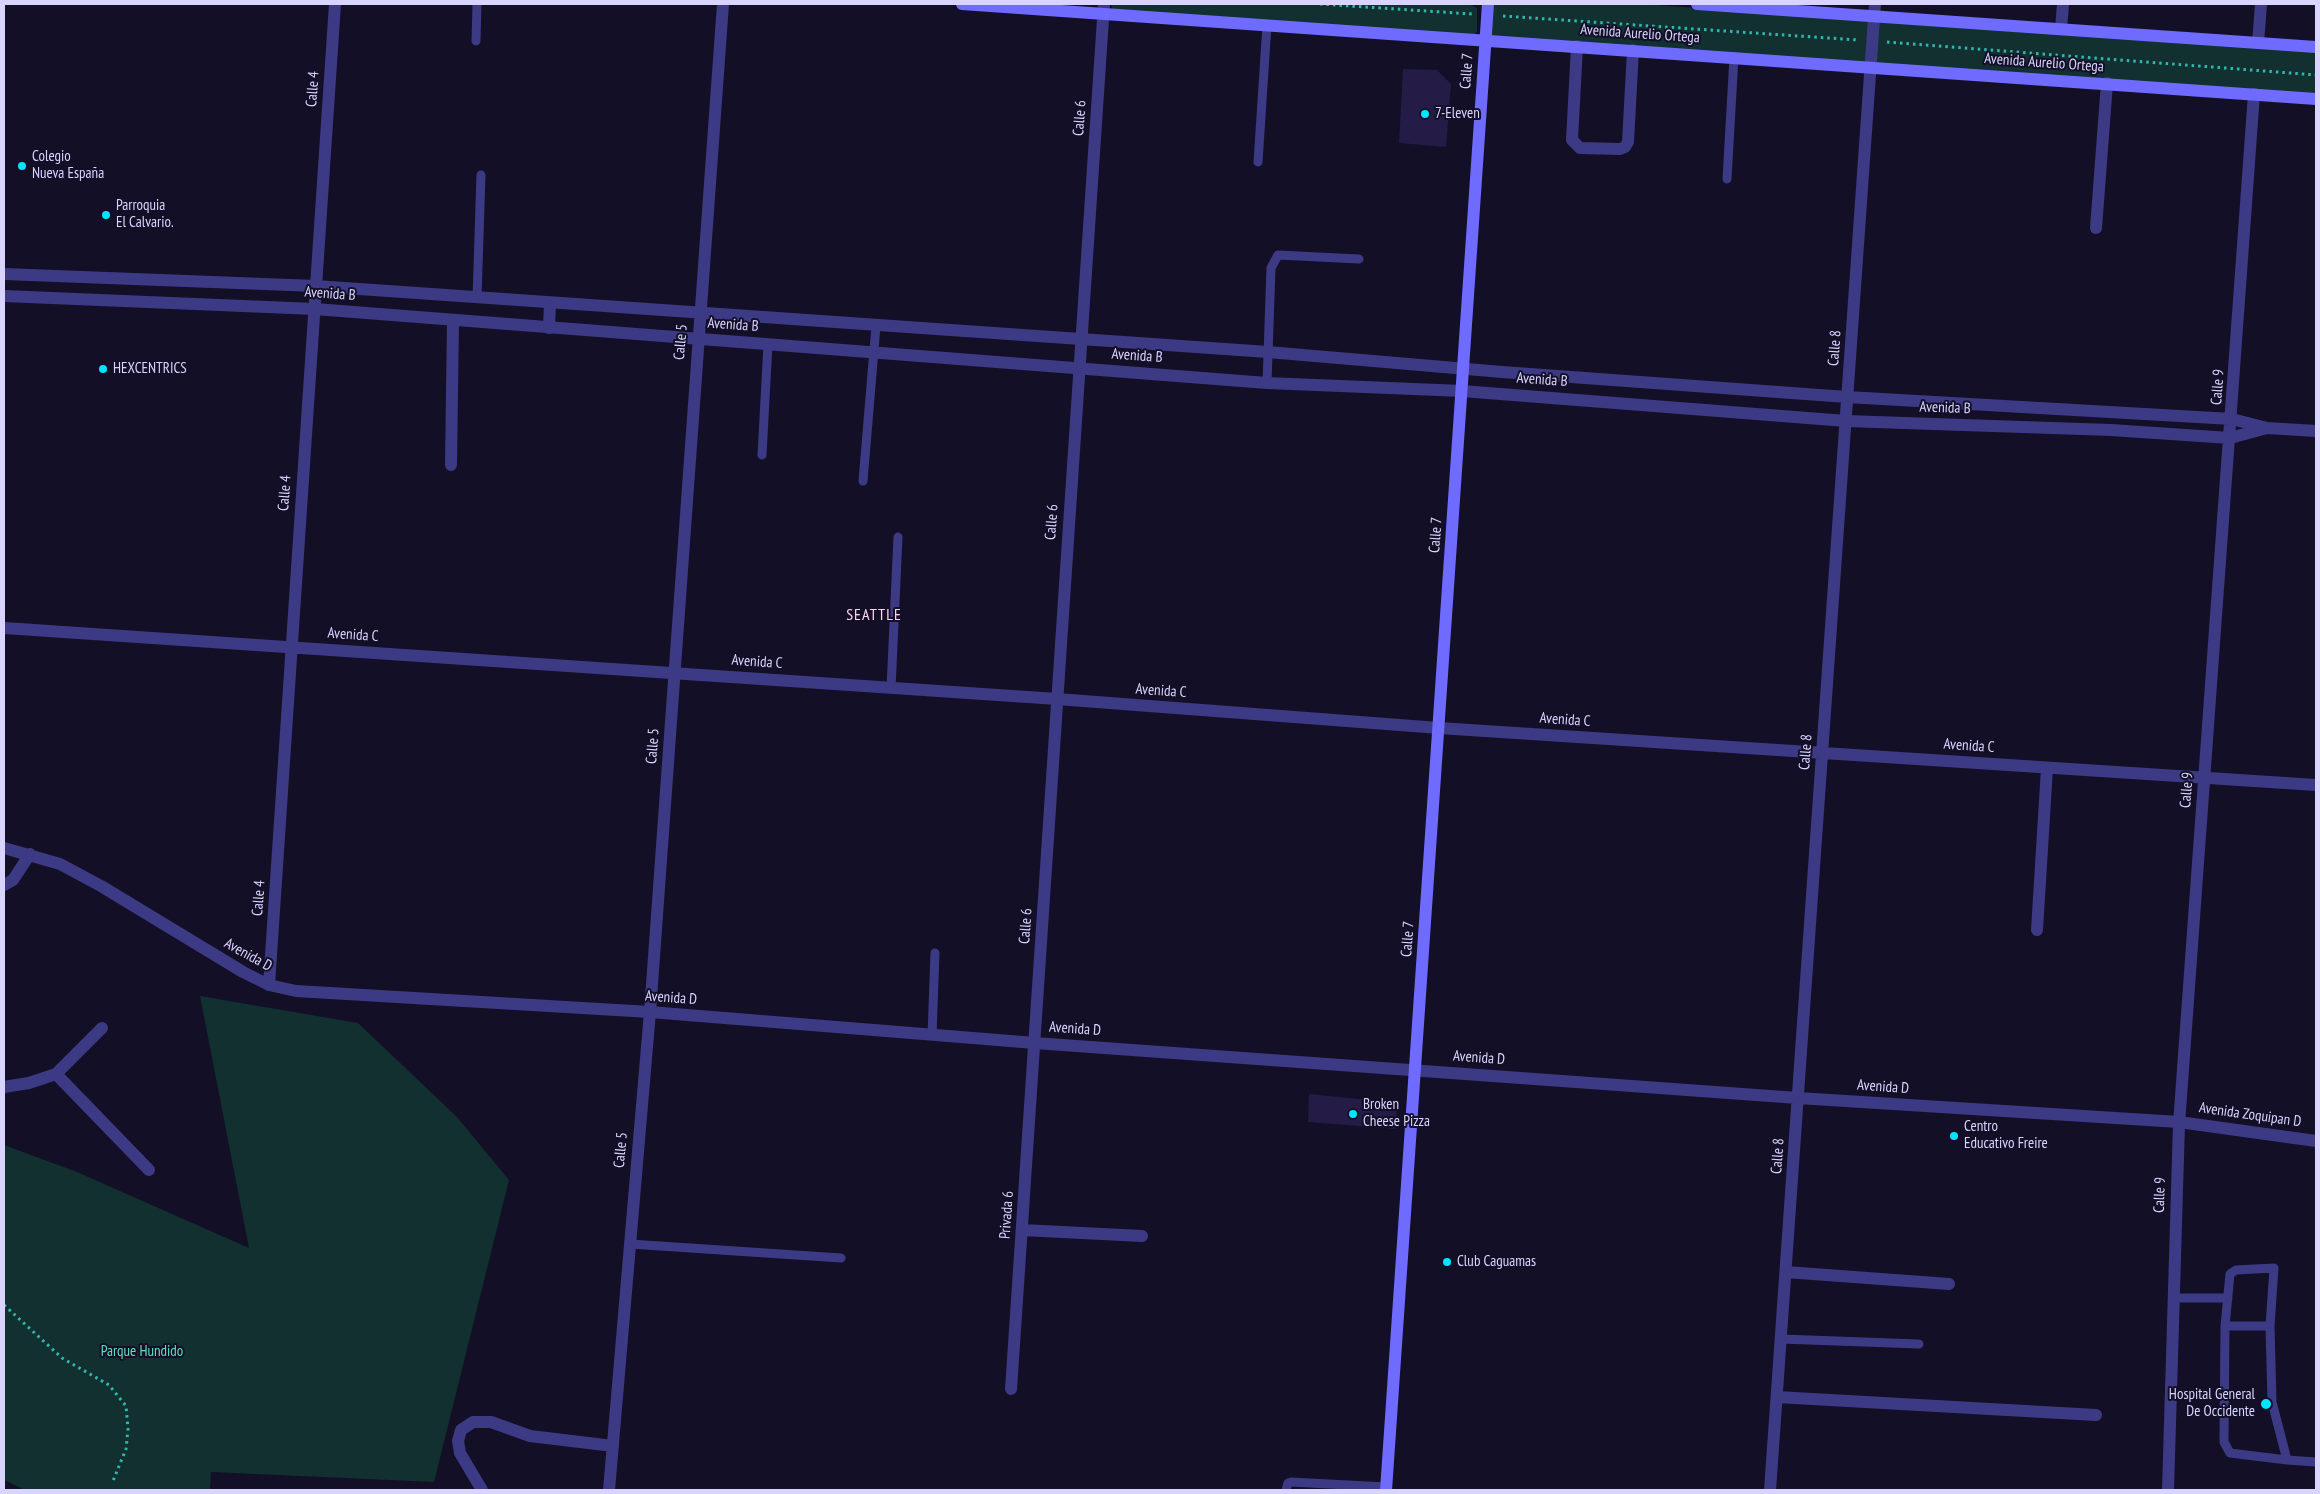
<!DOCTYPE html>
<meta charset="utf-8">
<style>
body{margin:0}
#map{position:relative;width:2320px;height:1494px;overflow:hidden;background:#130f26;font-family:"PT Sans Narrow",sans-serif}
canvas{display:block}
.frame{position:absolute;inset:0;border:5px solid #d9d4ff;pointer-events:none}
</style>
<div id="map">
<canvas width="2320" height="1494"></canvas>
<div class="frame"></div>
</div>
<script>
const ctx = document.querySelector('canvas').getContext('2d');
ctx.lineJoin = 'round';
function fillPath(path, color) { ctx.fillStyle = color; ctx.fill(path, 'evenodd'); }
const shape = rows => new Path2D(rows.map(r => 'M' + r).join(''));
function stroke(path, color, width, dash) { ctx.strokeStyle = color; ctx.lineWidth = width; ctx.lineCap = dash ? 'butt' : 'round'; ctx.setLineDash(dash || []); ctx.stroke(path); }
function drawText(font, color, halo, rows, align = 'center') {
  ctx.font = font + ' "PT Sans Narrow",sans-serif'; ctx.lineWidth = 4; ctx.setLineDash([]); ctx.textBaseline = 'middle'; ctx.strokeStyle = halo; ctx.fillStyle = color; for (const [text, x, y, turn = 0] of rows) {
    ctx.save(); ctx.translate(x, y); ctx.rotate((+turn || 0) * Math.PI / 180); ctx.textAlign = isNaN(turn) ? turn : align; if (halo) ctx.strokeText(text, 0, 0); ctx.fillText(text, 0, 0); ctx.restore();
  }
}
fillPath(shape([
 [1111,4,1470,4,1477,8,1477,32,1470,38,1114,13],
 [1493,4,1641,4,2316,51,2316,97,1488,38],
 [200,996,358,1023,457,1117,509,1180,434,1482,211,1472,210,1490,25,1490,4,1480,4,1145,77,1172,249,1248]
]), '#12302f');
fillPath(shape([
 [1403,69,1437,70,1451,84,1446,147,1399,143],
 [1309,1094,1359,1099,1397,1106,1396,1129,1308,1122]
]), '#241b47');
stroke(shape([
 [1320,4,1472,14],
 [1503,16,1858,40],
 [1887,42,2316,75],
 [4,1305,62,1358,109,1385,126,1406,128,1429,126,1449,113,1481]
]), '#2fb8b0', 3, [2.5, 4]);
stroke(shape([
 [476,41,477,4],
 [1258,162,1267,25],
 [1727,179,1734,57],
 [477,298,481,175],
 [1267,383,1271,268,1278,255,1359,259],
 [762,455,768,344],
 [863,481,876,326],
 [891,688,898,537],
 [932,1035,935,953],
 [630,1244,841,1258],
 [2173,1298,2228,1298],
 [2225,1326,2270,1326],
 [1781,1339,1919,1344],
 [2287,1460,2230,1453,2224,1442,2225,1326,2230,1274,2236,1270,2274,1268,2270,1326,2272,1402,2287,1460,2316,1462],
 [1286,1490,1288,1483,1291,1482,1386,1487]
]), '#3d3a85', 9);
stroke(shape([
 [2061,29,2063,4],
 [2258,43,2261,4],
 [1577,46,1572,140,1580,148,1620,149,1625,147,1628,142,1633,50],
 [2096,228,2107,83],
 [4,274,316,286,1268,352,1502,372,1847,397,2232,419,2267,428,2316,431],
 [4,296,315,309,1267,383,1462,391,1846,421,2111,430,2230,438,2267,428],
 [549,328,550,303],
 [451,465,453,321],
 [4,628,1057,699,1439,728,2316,785],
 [4,848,60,864,101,886,243,972,269,985,296,991,650,1012,1035,1043,1798,1098,2179,1122,2316,1141],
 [4,885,13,880,30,854],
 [2037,930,2047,768],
 [269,985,335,4],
 [56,1074,149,1170],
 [4,1087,29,1083,56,1074,102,1028],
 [1022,1230,1142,1236],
 [1786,1272,1949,1284],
 [1011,1389,1104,4],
 [1777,1397,2096,1415],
 [482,1490,460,1453,458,1441,461,1430,473,1422,491,1422,530,1436,613,1446],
 [609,1490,650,1012,723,4],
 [1770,1490,1875,4],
 [2168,1490,2179,1124,2254,94]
]), '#3d3a85', 12);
stroke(shape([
 [962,4,2316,99],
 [1697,4,2316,47],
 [1386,1490,1488,4]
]), '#6f6bff', 12);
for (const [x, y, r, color] of [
 [1425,114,5,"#00e5ff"],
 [22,166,5,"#00e5ff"],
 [106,215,5,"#00e5ff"],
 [103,369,5,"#00e5ff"],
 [1353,1114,5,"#00e5ff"],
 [1954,1136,5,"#00e5ff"],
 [1447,1262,5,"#00e5ff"],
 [2266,1404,6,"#00e5ff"]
]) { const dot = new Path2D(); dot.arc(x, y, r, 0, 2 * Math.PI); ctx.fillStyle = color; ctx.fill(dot); stroke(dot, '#130f26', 2); }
drawText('15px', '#d9d4ff', '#130f26', [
 ["Avenida Aurelio Ortega",1640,34,4],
 ["Avenida Aurelio Ortega",2044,63,4],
 ["Calle 7",1467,71,-86],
 ["Calle 4",313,89,-86],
 ["Calle 6",1080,118,-86],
 ["Avenida B",330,294,4],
 ["Avenida B",733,325,4],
 ["Calle 5",681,342,-85],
 ["Calle 8",1835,348,-86],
 ["Avenida B",1137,356,4],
 ["Avenida B",1542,380,4],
 ["Calle 9",2218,387,-86],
 ["Avenida B",1945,408,2],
 ["Calle 4",285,493,-86],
 ["Calle 6",1052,522,-86],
 ["Calle 7",1436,535,-86],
 ["Avenida C",353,635,4],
 ["Avenida C",757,662,4],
 ["Avenida C",1161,691,4],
 ["Avenida C",1565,720,4],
 ["Calle 5",653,746,-86],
 ["Avenida C",1969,746,4],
 ["Calle 8",1806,752,-86],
 ["Calle 9",2187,790,-86],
 ["Calle 4",259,898,-86],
 ["Calle 6",1026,926,-86],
 ["Calle 7",1408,939,-86],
 ["Avenida D",248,955,29],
 ["Avenida D",671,998,4],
 ["Avenida D",1075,1029,4],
 ["Avenida D",1479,1058,4],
 ["Avenida D",1883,1087,4],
 ["Avenida Zoquipan D",2250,1115,8],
 ["Calle 5",621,1150,-85],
 ["Calle 8",1778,1156,-86],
 ["Calle 9",2160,1195,-88],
 ["Privada 6",1007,1215,-86]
]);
drawText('15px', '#d9d4ff', '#130f26', [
 ["7-Eleven",1435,114],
 ["Colegio",32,157],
 ["Nueva España",32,174],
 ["Parroquia",116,206],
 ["El Calvario.",116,223],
 ["HEXCENTRICS",113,369],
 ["Broken",1363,1105],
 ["Cheese Pizza",1363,1122],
 ["Centro",1964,1127],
 ["Educativo Freire",1964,1144],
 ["Club Caguamas",1457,1262],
 ["Hospital General",2255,1395,"right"],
 ["De Occidente",2255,1412,"right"]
], 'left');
drawText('15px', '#5fe0c0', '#130f26', [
 ["Parque Hundido",142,1352]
]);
ctx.letterSpacing = '1px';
drawText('16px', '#ffd6f0', '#130f26', [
 ["SEATTLE",874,615]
]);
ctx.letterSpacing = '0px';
</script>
